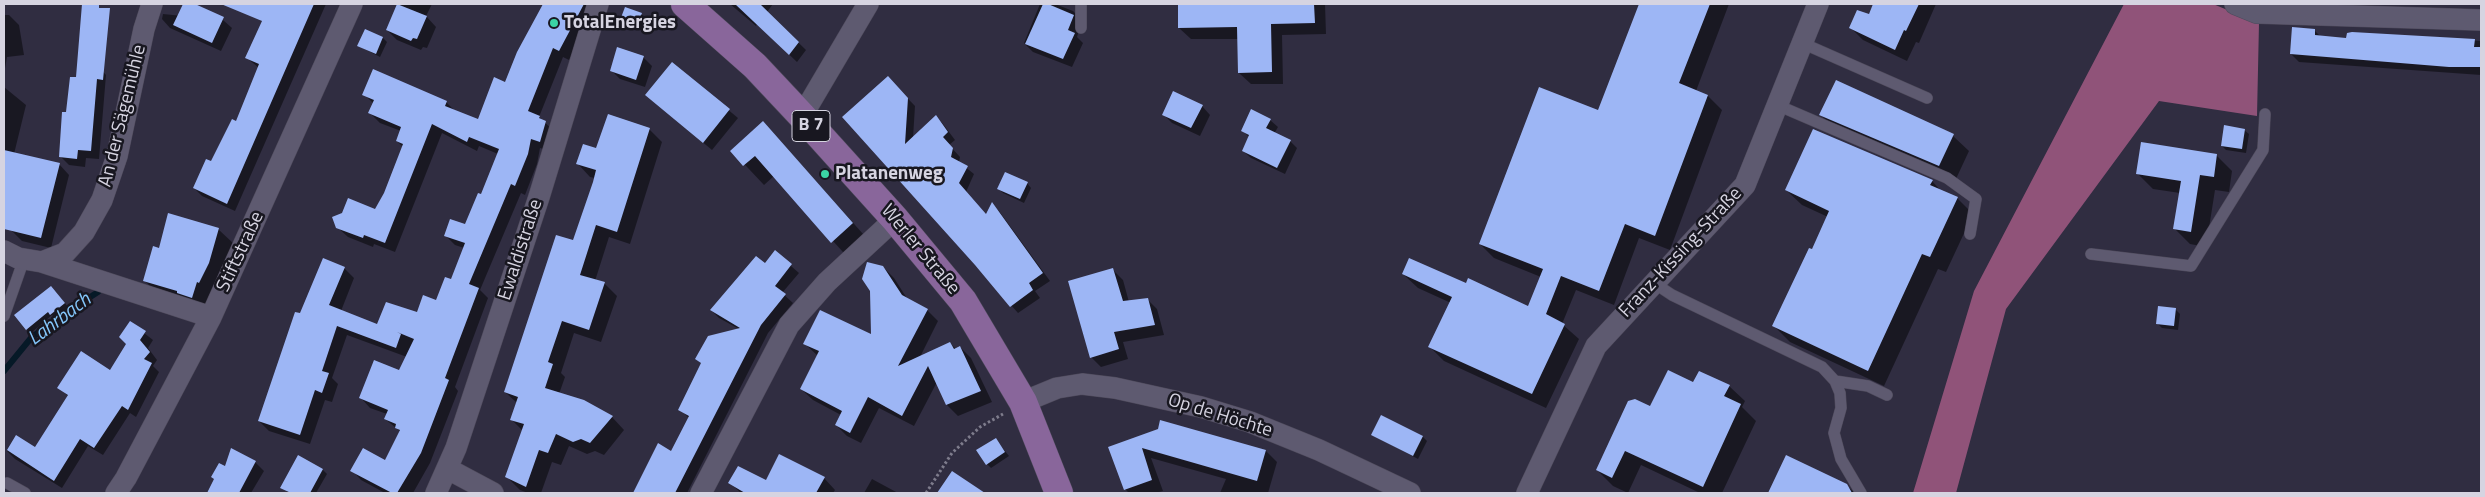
<!DOCTYPE html>
<meta charset="utf-8">
<style>
body{margin:0}
#map{position:relative;width:2485px;height:497px;overflow:hidden;background:#302d41;font-family:"Titillium Web",sans-serif}
canvas{display:block}
.frame{position:absolute;inset:0;border:5px solid #d6d4e1;pointer-events:none}
</style>
<div id="map">
<canvas width="2485" height="497"></canvas>
<div class="frame"></div>
</div>
<script>
const ctx = document.querySelector('canvas').getContext('2d');
ctx.lineJoin = 'round';
function fillPath(path, color) { ctx.fillStyle = color; ctx.fill(path, 'evenodd'); }
const shape = rows => new Path2D(rows.map(r => 'M' + r).join(''));
function stroke(path, color, width, dash) { ctx.strokeStyle = color; ctx.lineWidth = width; ctx.lineCap = dash ? 'butt' : 'round'; ctx.setLineDash(dash || []); ctx.stroke(path); }
function drawText(font, color, halo, rows, align = 'center') {
  ctx.font = font + ' "Titillium Web",sans-serif'; ctx.lineWidth = 5; ctx.setLineDash([]); ctx.textBaseline = 'middle'; ctx.strokeStyle = halo; ctx.fillStyle = color; for (const [text, x, y, turn = 0] of rows) {
    ctx.save(); ctx.translate(x, y); ctx.rotate((+turn || 0) * Math.PI / 180); ctx.textAlign = isNaN(turn) ? turn : align; if (halo) ctx.strokeText(text, 0, 0); ctx.fillText(text, 0, 0); ctx.restore();
  }
}
fillPath(shape([
 [2124,4,2213,4,2259,23,2257,116,2159,101,2006,309,1956,493,1913,493,1974,291]
]), '#905379');
fillPath(shape([
 [267,4,326,4,235,211,202,196,194,188,237,123,259,68,247,58,263,22,260,20],
 [398,4,432,4,426,16,436,27,427,48,423,47,421,50,397,40,387,30],
 [541,4,593,4,590,21,569,60,563,57,539,117,555,132,549,151,540,148,537,164,525,195,521,193,480,290,488,298,455,387,458,391,430,463,413,493,385,493,361,480,352,470,386,462,401,432,385,419,387,414,370,408,361,398,400,372,407,357,347,335,332,378,338,384,332,402,325,400,310,444,269,431,259,421,301,315,344,268,354,278,341,311,378,326,418,314,436,302,451,280,464,248,455,245,445,235,466,226,482,196,498,154,479,146,477,151,442,133,395,252,374,244,373,247,348,237,337,227,375,211,385,193,403,147,397,141,401,131,380,123,370,113,374,104,364,94,446,102,455,111,479,121,506,84,544,5],
 [730,4,773,4,767,12,806,50,797,62,757,24,756,26],
 [1040,4,1055,4,1073,11,1082,20,1077,37,1083,43,1072,67,1033,52,1024,43],
 [1179,4,1325,4,1326,34,1282,35,1283,84,1251,84,1239,73,1239,39,1191,39,1179,28],
 [1640,4,1729,4,1696,91,1708,96,1722,110,1670,250,1639,238,1614,305,1576,290,1562,324,1579,339,1546,408,1444,361,1430,347,1451,303,1418,288,1403,274,1466,285,1528,308,1541,277,1494,258,1480,244,1598,112],
 [1874,4,1936,4,1919,43,1916,42,1907,61,1863,40,1851,28,1868,16],
 [163,14,223,20,232,28,221,51,170,28,162,19],
 [641,14,645,18,641,30,623,24,623,26,620,23],
 [4,15,9,15,19,25,24,55,7,57,4,74],
 [2314,30,2321,37,2348,39,2352,33,2481,41,2481,75,2299,62,2291,54],
 [383,38,387,42,380,57,359,46],
 [643,57,652,66,645,87,620,79,611,70],
 [672,63,738,118,712,150,646,95],
 [98,66,106,75,99,159,86,158,85,167,69,165,61,157,67,114,77,79],
 [888,78,915,106,913,138,936,116,943,124,955,140,949,145,960,157,959,162,974,174,966,192,987,216,992,204,999,211,1050,281,1035,291,1040,298,1018,313,844,117],
 [4,87,26,105,14,154,59,164,69,175,51,248,22,241,11,230,12,228,4,226],
 [1202,106,1210,115,1200,136,1172,123,1164,115],
 [1821,115,1953,136,1969,151,1955,181,1836,130],
 [1270,120,1278,127,1274,134,1290,141,1297,148,1285,174,1251,158,1243,151,1250,138,1243,131],
 [763,122,872,244,852,262,774,176,764,185,732,151],
 [649,129,662,142,630,244,609,237,595,281,604,283,617,296,601,342,574,333,561,373,565,377,559,394,612,417,624,430,604,455,595,451,587,454,569,446,561,465,552,462,541,493,528,493,520,490,507,477,523,431,511,419,517,403,505,392,573,241,595,178,590,177,578,164,597,150],
 [2244,130,2249,134,2246,153,2226,150,2222,146],
 [2216,155,2232,171,2229,192,2215,190,2206,247,2190,244,2175,229,2180,193,2153,189,2138,174],
 [1932,181,1942,192,1957,198,1973,214,1946,272,1938,269,1884,386,1790,342,1774,326,1828,217,1802,205,1786,190],
 [1027,183,1031,188,1024,203,1003,193,999,189],
 [218,229,234,244,208,313,160,296,145,281,160,250],
 [775,252,799,273,782,293,793,303,768,333,687,493,642,493,672,453,689,418,680,409,702,364,697,359,739,329,719,318,711,310,765,265],
 [883,267,894,278,908,300,927,310,938,321,920,357,950,343,956,349,960,347,971,358,992,402,958,416,947,405,937,382,914,426,879,408,861,443,847,436,836,425,841,415,813,400,801,389,818,356,805,344,872,336],
 [1113,270,1123,280,1129,302,1147,299,1157,309,1164,335,1123,342,1128,359,1101,367,1091,357],
 [55,291,68,307,55,318,52,315,31,333,27,329],
 [2176,310,2180,314,2178,330,2162,328,2157,323],
 [130,322,153,340,148,348,157,360,153,366,159,372,136,417,130,413,103,455,88,446,62,488,15,459,7,451,16,437,36,449,68,396,59,387,110,371,128,344],
 [1694,384,1729,386,1745,401,1742,407,1756,421,1722,493,1700,493,1641,465,1628,493,1613,486,1597,470],
 [1159,429,1266,451,1277,462,1268,493,1220,493,1226,479,1151,458,1163,491,1155,493,1129,493,1125,489,1109,448],
 [1373,435,1423,437,1427,441,1418,459],
 [996,440,1009,456,991,468,987,464],
 [1786,457,1846,485,1855,493,1769,493],
 [255,462,264,471,251,493,208,493,215,480,226,468],
 [323,470,327,474,316,493,289,493,282,487],
 [811,472,824,478,835,490,833,493,799,493],
 [872,479,898,493,864,493],
 [768,482,779,493,741,493,730,483]
]), '#0007');
stroke(shape([
 [4,371,31,338,56,319,75,311,84,301,98,292]
]), '#061927', 6);
fillPath(shape([
 [82,4,99,4,99,8,110,8,103,80,97,79,91,151,78,150,77,159,59,157,62,112,66,112,70,77,76,77],
 [183,4,195,4,224,17,212,43,173,25],
 [221,4,314,4,227,204,193,188,206,159,211,161,232,119,236,121,259,64,245,58,262,21],
 [397,4,427,16,417,39,413,38,411,41,386,30],
 [543,4,584,4,559,51,553,48,528,111,540,116,539,118,546,121,540,142,531,139,528,154,515,186,511,184,469,284,479,288,445,378,449,380,421,453,397,493,392,493,350,471,363,448,385,460,400,430,395,428,396,424,384,419,388,410,359,398,374,360,399,370,414,339,397,332,401,334,396,348,337,326,322,371,329,373,322,393,315,390,300,435,258,421,295,312,300,313,323,258,345,267,329,305,377,324,386,302,417,312,423,295,436,300,445,277,451,279,465,243,444,236,450,219,465,224,478,193,481,194,499,149,469,137,467,142,432,124,385,243,364,235,363,238,336,228,332,217,342,213,348,198,375,209,384,193,403,144,396,141,401,127,368,113,374,100,362,95,373,69,447,101,445,106,478,119,494,77,505,82,517,52],
 [735,4,760,4,799,42,789,55],
 [1043,4,1048,4,1074,15,1068,30,1075,33,1063,59,1025,44],
 [1178,4,1314,4,1315,23,1271,24,1272,72,1238,73,1237,27,1178,28],
 [1639,4,1710,4,1679,83,1708,95,1655,236,1625,224,1599,291,1561,276,1546,314,1565,324,1532,394,1428,347,1452,297,1402,274,1409,258,1466,283,1468,278,1528,306,1543,269,1479,244,1539,87,1598,110],
 [1873,4,1919,4,1906,31,1904,30,1895,50,1849,28,1857,10,1869,14],
 [625,7,642,13,636,29,619,23],
 [2292,27,2315,29,2315,35,2346,38,2347,33,2352,32,2475,39,2474,47,2481,47,2481,67,2449,67,2290,54],
 [365,29,383,37,376,54,357,46],
 [617,47,644,56,636,80,610,71],
 [672,62,730,109,703,143,645,95],
 [888,76,908,98,905,144,936,115,948,132,943,137,953,148,951,157,968,166,959,183,986,214,992,202,1043,273,1029,283,1033,290,1010,307,975,265,842,117],
 [1836,80,1954,134,1939,166,1819,115],
 [1173,91,1203,105,1191,128,1162,115],
 [1251,109,1271,119,1266,128,1291,140,1277,168,1242,151,1249,135,1241,131],
 [608,114,650,128,617,232,596,225,580,275,605,282,589,330,562,321,548,362,553,364,545,388,584,400,613,416,590,443,581,439,573,442,556,434,548,453,539,450,526,487,505,477,524,424,510,420,518,397,504,392,556,235,573,240,593,182,596,170,576,164,583,144,596,148],
 [763,121,853,223,831,243,755,156,743,166,730,151],
 [2224,125,2245,129,2242,149,2221,146],
 [1813,129,1933,180,1930,185,1958,197,1930,257,1922,254,1868,371,1772,326,1809,248,1812,249,1829,211,1785,190],
 [2141,142,2217,154,2214,177,2200,175,2191,232,2173,229,2181,181,2136,174],
 [4,150,60,163,41,238,4,229],
 [1005,172,1028,182,1020,199,997,189],
 [168,213,219,228,209,263,199,283,197,282,192,298,177,293,177,291,143,281,153,246,159,248],
 [775,250,792,264,775,286,786,294,761,325,675,493,633,493,658,443,671,451,689,416,678,410,701,363,695,359,708,336,740,328,710,310,756,256,765,263],
 [867,262,883,266,902,295,928,309,898,366,950,342,954,349,960,346,981,391,946,405,928,366,902,416,868,397,850,433,835,425,842,411,800,389,819,351,803,344,820,310,871,334,870,291,862,279],
 [1113,268,1123,301,1148,298,1155,325,1114,332,1119,349,1090,358,1068,281],
 [51,286,65,303,50,315,48,312,26,330,14,315],
 [2158,306,2176,308,2174,326,2156,324],
 [130,321,146,331,140,340,150,352,144,359,152,363,128,410,122,406,94,448,80,439,54,481,7,450,16,435,35,447,68,395,57,388,81,351,110,370,126,344,119,337],
 [1668,370,1693,382,1699,371,1730,385,1724,396,1741,404,1703,487,1625,451,1612,478,1596,470,1628,401,1635,399,1650,406],
 [1381,415,1423,436,1413,456,1371,435],
 [1160,420,1266,450,1257,481,1142,448,1152,480,1124,490,1108,447,1158,429],
 [996,438,1005,452,986,465,976,450],
 [231,448,256,461,239,493,207,493,214,479,211,477,219,463,225,466],
 [779,454,825,477,816,493,745,493,728,483,738,466,766,480],
 [298,455,323,469,310,493,291,493,280,488],
 [1786,455,1847,484,1852,493,1768,493],
 [952,471,985,493,937,493]
]), '#9db6f5');
const lane = shape([
 [1081,4,1081,28],
 [1802,43,1927,98],
 [1777,105,1947,178,1976,199,1970,234],
 [2091,254,2191,266,2263,150,2265,114],
 [1654,283,1672,295,1822,367,1835,381,1840,393,1841,408,1834,433,1841,459,1861,493],
 [4,316,24,259],
 [1835,381,1868,386,1887,395],
 [7,483,25,493]
]);
const street = shape([
 [2235,4,2257,13,2481,20],
 [802,116,868,4],
 [4,251,18,258,42,262,211,317],
 [42,262,65,253,84,232,102,200,117,156,144,29,152,4],
 [1023,402,1057,388,1082,384,1115,388,1201,407,1250,422,1319,450,1410,493],
 [448,469,493,493],
 [116,493,126,478,211,317,352,4],
 [436,493,456,448,539,197,598,4],
 [701,493,789,325,827,282,895,219],
 [1527,493,1596,346,1745,185,1818,4]
]);
const primary = shape([
 [685,4,755,66,802,116,895,219,963,301,1023,402,1059,493]
]);
stroke(lane, '#4e4a5b', 12);
stroke(street, '#4e4a5b', 22);
stroke(primary, '#4e4a5b', 29);
stroke(shape([
 [926,493,952,453,980,427,1003,414]
]), '#7e7c8c', 3, [2.5, 2.5]);
stroke(lane, '#5e5a70', 11);
stroke(street, '#5e5a70', 21);
stroke(primary, '#89669b', 28);
for (const [x, y, r, color] of [
 [554,23,5,"#3bd4a4"],
 [825,174,5,"#3bd4a4"]
]) { const dot = new Path2D(); dot.arc(x, y, r, 0, 2 * Math.PI); ctx.fillStyle = color; ctx.fill(dot); stroke(dot, '#181720', 2); }
for (const [x, y, w] of [
 [811,126,38]
]) { const box = new Path2D(); box.roundRect(x - w / 2, y - 15.5, w, 31, 4); ctx.fillStyle = '#181720'; ctx.fill(box); stroke(box, '#d6d4e1', 1); }
drawText('bold 18px', '#d6d4e1', null, [
 ["B 7",811,126]
]);
drawText('bold 19px', '#d6d4e1', '#181720', [
 ["TotalEnergies",564,23],
 ["Platanenweg",835,174]
], 'left');
drawText('19px', '#d6d4e1', '#181720', [
 ["An der Sägemühle",123,116,-76],
 ["Ewaldistraße",521,250,-72],
 ["Werler Straße",920,250,50],
 ["Stiftstraße",241,252,-65],
 ["Franz-Kissing-Straße",1681,253,-47],
 ["Op de Höchte",1220,416,17]
]);
drawText('italic 20px', '#84c6fa', '#181720', [
 ["Lahrbach",60,320,-37]
]);
</script>
